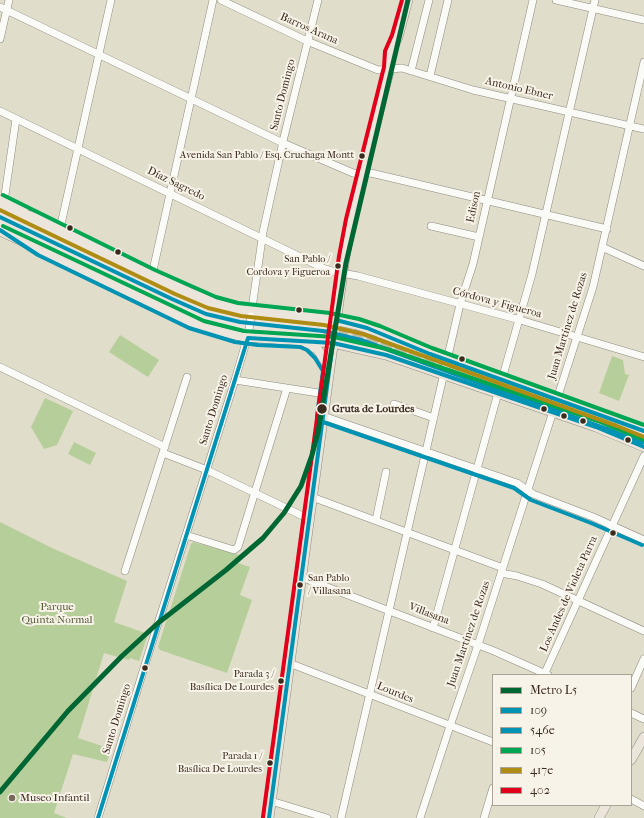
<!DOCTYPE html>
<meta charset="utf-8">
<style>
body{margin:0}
#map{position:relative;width:644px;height:818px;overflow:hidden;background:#e1ddcb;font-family:"IM FELL French Canon",serif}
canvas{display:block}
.legend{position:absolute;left:492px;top:674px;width:140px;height:132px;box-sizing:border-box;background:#f7f3e8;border:1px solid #aca397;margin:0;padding:5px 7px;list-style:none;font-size:12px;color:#3b2a1e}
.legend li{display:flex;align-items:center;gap:8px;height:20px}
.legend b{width:20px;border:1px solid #aca397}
</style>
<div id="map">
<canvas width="644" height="818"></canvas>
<ul class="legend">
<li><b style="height:5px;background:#063"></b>Metro L5</li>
<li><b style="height:5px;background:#0093b3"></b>109</li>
<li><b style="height:5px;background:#0093b3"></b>546e</li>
<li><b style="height:5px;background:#00a651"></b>105</li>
<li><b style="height:5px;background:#af8c14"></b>417e</li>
<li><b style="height:5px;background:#e2001a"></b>402</li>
</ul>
</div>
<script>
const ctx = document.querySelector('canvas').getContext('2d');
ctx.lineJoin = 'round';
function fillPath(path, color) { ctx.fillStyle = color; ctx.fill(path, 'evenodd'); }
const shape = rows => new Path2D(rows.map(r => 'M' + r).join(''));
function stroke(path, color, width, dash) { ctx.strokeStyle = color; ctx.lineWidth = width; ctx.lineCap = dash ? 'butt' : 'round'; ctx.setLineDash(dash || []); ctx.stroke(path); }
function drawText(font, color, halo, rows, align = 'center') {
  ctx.font = font + ' "IM FELL French Canon",serif'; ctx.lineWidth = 4; ctx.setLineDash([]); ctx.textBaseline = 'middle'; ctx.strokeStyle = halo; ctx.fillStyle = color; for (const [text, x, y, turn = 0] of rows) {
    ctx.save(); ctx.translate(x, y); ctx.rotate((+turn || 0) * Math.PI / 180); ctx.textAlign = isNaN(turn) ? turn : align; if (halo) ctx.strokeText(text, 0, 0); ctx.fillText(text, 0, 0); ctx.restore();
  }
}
fillPath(shape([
 [120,335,159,360,148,377,109,352],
 [612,356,623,360,625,374,629,375,619,401,599,393],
 [45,398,73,411,57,445,44,449,31,427],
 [74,442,96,453,90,465,68,454],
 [0,522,52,548,127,581,114,622,148,634,139,661,130,658,129,660,104,653,78,738,111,749,107,762,73,754,54,813,67,818,0,818],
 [193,542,240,555,238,563,250,567,240,595,252,600,227,673,160,650,158,647,191,544]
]), '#b6ce9a');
stroke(shape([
 [324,325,363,334,421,354],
 [323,335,365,342,449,372],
 [534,395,644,437]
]), '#c0b9a8', 10, [10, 5]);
const minor = shape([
 [221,0,307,41,378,70,402,68,473,90,644,129],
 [556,0,644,20],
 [0,7,283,143,353,173,359,174,371,173,607,229],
 [0,39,9,0],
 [411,71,429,0],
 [430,76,448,0],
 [0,111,325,269,336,272,358,276,520,320,644,357],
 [4,202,16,119],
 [431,226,479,237],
 [60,229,111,0],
 [602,247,644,266],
 [152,275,213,0],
 [251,315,263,232,284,137,318,0],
 [0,367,165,447],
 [502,379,532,274,595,0],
 [235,380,325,394],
 [394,404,434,418],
 [323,416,517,483,533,494,593,517,644,540],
 [163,453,207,470,309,519],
 [312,497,503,568],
 [376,520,386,472],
 [186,535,234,550,238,547,287,388],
 [125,571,187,377],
 [501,573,517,576,542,584,644,631],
 [301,577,494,651,548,675],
 [433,628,498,393],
 [289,663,493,742],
 [544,675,644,456],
 [631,688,644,659],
 [631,713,644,719],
 [631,799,644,806],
 [271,801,327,818],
 [98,818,148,655,235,380,249,332],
 [341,818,460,304,473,264,533,0],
 [420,818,450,726,478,645,593,287,644,62],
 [484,818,493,788]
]);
const major = shape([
 [0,200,24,212],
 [37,218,152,275,193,294,214,303,237,309,329,319,357,325,378,332,430,354,594,412,644,431],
 [0,231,41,250,180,317,202,327,243,337,333,343,386,355,596,427,644,447],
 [305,342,318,350,325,361,329,370],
 [631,760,644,737],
 [269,818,345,257,352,220,390,68,391,52,398,37,408,0],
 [599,818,606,805]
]);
const highway = shape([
 [0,210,175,294,208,308,231,314,252,318,324,325],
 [15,211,43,221],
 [0,221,175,306,198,315,242,326,323,335],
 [22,238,41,250]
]);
stroke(minor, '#8e8a7f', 8);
stroke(major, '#8e8a7f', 10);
stroke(highway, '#8e8a7f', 12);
stroke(minor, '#fafaf7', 7);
stroke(major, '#ece5db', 9);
stroke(highway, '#ece5db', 10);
const minorBridge = shape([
 [249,330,251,316]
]);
stroke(minorBridge, '#8e8a7f', 8, []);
stroke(minorBridge, '#fafaf7', 7);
stroke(shape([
 [98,818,248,338,333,343,386,355,596,427,644,447],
 [269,818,336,320,367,328,430,354,644,431]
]), '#0093b3', 4);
stroke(shape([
 [0,217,172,299,206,314,240,322,323,331,361,340,615,432,642,443],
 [0,230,38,255,189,328,235,342,258,345,300,347,307,350,315,358,323,371,317,416,318,419,320,421,514,488,531,500,591,523,642,545]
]), '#0093b3', 4);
stroke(shape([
 [3,195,155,270,216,297,238,303,330,313,359,319,380,326,432,348,644,425],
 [3,226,204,321,244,331,334,337,387,349,598,421,644,440]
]), '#00a651', 4);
stroke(shape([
 [0,210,175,294,208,308,241,316,324,325,363,334,617,426,644,437]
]), '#af8c14', 4);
stroke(shape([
 [263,817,339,256,346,219,384,67,385,51,392,35,402,0]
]), '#e2001a', 4);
stroke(shape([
 [0,792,68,711,122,656,158,623,226,570,263,538,284,513,301,486,312,455,318,432,346,263,408,0]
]), '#063', 5);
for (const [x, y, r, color] of [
 [362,156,3.5,"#3b2a1e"],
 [70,228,3.5,"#3b2a1e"],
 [118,252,3.5,"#3b2a1e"],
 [338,266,3.5,"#3b2a1e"],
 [299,310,3.5,"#3b2a1e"],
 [462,359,3.5,"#3b2a1e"],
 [322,409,5.5,"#3b2a1e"],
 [544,409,3.5,"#3b2a1e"],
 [564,416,3.5,"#3b2a1e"],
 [583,421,3.5,"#3b2a1e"],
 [628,440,3.5,"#3b2a1e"],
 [613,533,3.5,"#3b2a1e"],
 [300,585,3.5,"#3b2a1e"],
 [145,668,3.5,"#3b2a1e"],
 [281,681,3.5,"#3b2a1e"],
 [270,763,3.5,"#3b2a1e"],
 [12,798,4,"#75695b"]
]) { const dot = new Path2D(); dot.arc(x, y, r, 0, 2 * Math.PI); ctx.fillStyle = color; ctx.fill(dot); stroke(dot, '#f7f3e8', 1.5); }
drawText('10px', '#3b2a1e', '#f7f3e8', [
 ["Avenida San Pablo / Esq. Cruchaga Montt",354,156],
 ["San Pablo /",330,260],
 ["Cordova y Figueroa",330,273],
 ["San Pablo",308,579,"left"],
 ["/ Villasana",308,592,"left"],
 ["Parada 3 /",274,675],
 ["Basílica De Lourdes",274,688],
 ["Parada 1 /",262,757],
 ["Basílica De Lourdes",262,770]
], 'right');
drawText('11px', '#3b2a1e', '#f7f3e8', [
 ["Barros Arana",309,29,24],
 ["Antonio Ebner",519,89,13],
 ["Santo Domingo",283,95,-76],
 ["Díaz Sagredo",176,184,26],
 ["Edison",474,207,-78],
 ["Córdova y Figueroa",497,303,15],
 ["Juan Martínez de Rozas",568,326,-73],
 ["Santo Domingo",214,410,-73],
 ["Los Andes de Violeta Parra",569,594,-66],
 ["Villasana",429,614,21],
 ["Juan Martínez de Rozas",469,634,-71],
 ["Lourdes",395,693,22],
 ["Santo Domingo",117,719,-73]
]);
drawText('bold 11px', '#3b2a1e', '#f7f3e8', [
 ["Gruta de Lourdes",332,409]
], 'left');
drawText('11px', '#555837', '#f7f3e8', [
 ["Parque",57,607],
 ["Quinta Normal",57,620]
]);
drawText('11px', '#3b2a1e', '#f7f3e8', [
 ["Museo Infantil",20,798]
], 'left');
</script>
